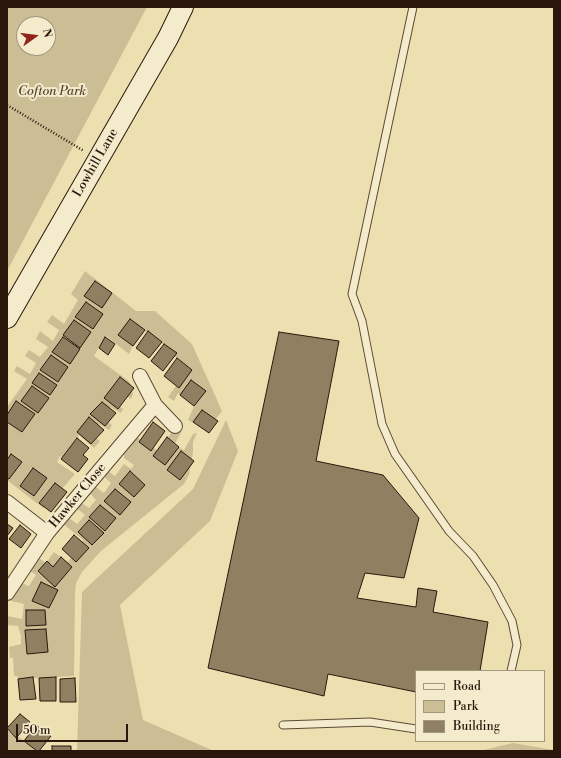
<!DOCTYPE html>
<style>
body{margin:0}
#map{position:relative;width:561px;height:758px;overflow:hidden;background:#ede0b0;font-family:"Libre Bodoni",serif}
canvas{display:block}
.frame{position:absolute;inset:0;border:8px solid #2a170c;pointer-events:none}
.legend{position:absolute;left:415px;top:670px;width:130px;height:72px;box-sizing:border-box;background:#f3ebcc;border:1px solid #a3967f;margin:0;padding:5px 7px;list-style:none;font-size:12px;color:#2a170c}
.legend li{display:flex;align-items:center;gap:8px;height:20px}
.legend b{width:20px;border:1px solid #a3967f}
.north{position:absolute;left:16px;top:16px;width:40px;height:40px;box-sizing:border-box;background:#f3ebcc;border:1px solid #a3967f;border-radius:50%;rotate:76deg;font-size:11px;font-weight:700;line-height:16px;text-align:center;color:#2a170c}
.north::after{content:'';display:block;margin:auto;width:14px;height:18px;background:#8f2418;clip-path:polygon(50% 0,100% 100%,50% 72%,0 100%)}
.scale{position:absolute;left:16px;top:724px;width:112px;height:18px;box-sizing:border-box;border:2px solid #2a170c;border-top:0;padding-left:5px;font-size:12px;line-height:14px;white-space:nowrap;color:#2a170c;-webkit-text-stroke:3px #f3ebcc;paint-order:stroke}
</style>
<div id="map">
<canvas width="561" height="758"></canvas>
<div class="frame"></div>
<ul class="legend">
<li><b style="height:5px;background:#f3ebcc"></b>Road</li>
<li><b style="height:11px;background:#ccbe94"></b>Park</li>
<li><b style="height:11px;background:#8f8061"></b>Building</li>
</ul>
<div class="north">N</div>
<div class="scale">50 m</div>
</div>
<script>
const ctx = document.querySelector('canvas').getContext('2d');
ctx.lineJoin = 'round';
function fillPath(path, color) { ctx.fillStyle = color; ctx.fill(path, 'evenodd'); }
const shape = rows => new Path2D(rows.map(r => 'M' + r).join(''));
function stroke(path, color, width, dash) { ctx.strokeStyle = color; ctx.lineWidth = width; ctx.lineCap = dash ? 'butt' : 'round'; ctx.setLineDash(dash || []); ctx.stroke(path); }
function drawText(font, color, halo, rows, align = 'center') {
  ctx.font = font + ' "Libre Bodoni",serif'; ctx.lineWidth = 4; ctx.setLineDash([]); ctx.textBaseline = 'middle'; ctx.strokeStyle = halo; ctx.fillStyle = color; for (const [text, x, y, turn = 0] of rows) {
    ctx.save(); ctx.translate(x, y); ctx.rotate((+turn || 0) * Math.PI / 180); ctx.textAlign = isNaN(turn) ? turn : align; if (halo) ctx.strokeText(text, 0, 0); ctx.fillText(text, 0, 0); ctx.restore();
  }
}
fillPath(shape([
 [7,7,147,7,7,271],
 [24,24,48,24,48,48,24,48],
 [85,271,136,311,155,311,192,344,222,411,207,430,188,420,194,406,178,393,174,401,168,397,189,368,170,352,171,350,142,328,129,354,106,336,94,356,130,382,133,394,131,399,124,395,118,405,123,409,121,413,110,407,105,420,112,425,109,430,99,424,93,436,100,441,94,448,79,435,62,457,60,456,57,462,75,474,48,505,43,508,7,480,7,407,27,379,14,371,17,366,30,374,36,363,25,356,29,350,40,357,48,347,36,339,40,331,53,341,59,330,47,322,52,315,64,324,78,300,71,294],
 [226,420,238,451,210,521,120,605,143,720,214,751,77,751,82,592,193,489],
 [175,428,180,428,181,433,174,445,184,450,193,434,197,433,193,442,193,452,189,475,184,484,101,551,82,572,76,583,75,595,74,676,18,679,17,676,14,676,13,658,10,658,9,647,21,644,21,636,18,626,7,625,7,616,22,619,24,604,7,600,16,581,29,586,36,575,27,569,36,556,46,563,54,552,68,562,83,540,62,523,68,517,77,524,85,515,75,507,80,502,89,508,96,500,88,491,93,485,104,493,111,483,101,474,105,469,115,476,124,464,131,469,134,465,124,458,124,452,135,436,158,451],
 [7,730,16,737,18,736,37,751,7,751],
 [513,743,554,750,554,751,479,751]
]), '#ccbe94');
const building = shape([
 [95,281,112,293,102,308,84,296,95,281],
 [86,302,103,314,93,329,75,317,86,302],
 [130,319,145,330,133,346,118,335,130,319],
 [74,320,91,332,80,348,63,335,74,320],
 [148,331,162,342,149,358,136,348,148,331],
 [279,332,339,341,316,461,383,475,419,518,404,578,365,573,357,598,416,607,418,588,437,591,433,612,488,622,480,671,416,671,416,692,328,674,324,696,208,668,279,332],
 [63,337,80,349,70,364,52,352,63,337],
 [105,337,115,344,108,355,99,348,105,337],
 [164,344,177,353,163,371,151,361,164,344],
 [51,355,68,367,58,382,40,370,51,355],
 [177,358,192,370,179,388,164,376,177,358],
 [39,373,57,385,50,395,32,383,39,373],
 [120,377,134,388,118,409,104,398,120,377],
 [191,380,206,391,194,406,180,395,191,380],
 [32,386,49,398,38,413,21,401,32,386],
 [16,401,35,414,22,432,7,422,7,415,16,401],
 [102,402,116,413,105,426,90,414,102,402],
 [202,410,218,421,209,433,193,422,202,410],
 [89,417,104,430,91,444,77,432,89,417],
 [153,422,165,431,151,451,139,442,153,422],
 [167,437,179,447,165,465,153,456,167,437],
 [77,438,89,448,83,455,88,459,78,472,61,459,77,438],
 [181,451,194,461,180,480,167,470,181,451],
 [11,454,22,462,9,479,7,478,7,460,11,454],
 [33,468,47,478,34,496,20,486,33,468],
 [130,471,145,485,134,497,119,484,130,471],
 [55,483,67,492,51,512,39,503,55,483],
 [115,489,131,502,120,515,104,501,115,489],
 [100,505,116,518,105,531,89,517,100,505],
 [89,520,104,533,92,545,78,532,89,520],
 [7,524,13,528,7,536,7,524],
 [20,525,31,534,21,548,9,539,20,525],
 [74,535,89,548,76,562,62,549,74,535],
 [61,557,72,567,55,587,38,571,47,561,53,567,61,557],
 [41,582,58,590,49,608,32,601,41,582],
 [26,610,45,610,46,625,26,626,26,610],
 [46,629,48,652,27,654,25,630,46,629],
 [33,677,36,699,20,700,18,679,33,677],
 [56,677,56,701,40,701,39,678,56,677],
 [75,678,76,702,60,702,60,679,75,678],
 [20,714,30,722,16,738,7,728,20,714],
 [36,725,51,736,39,751,37,751,24,741,36,725],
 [52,746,71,746,71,751,52,751,52,746]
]);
fillPath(building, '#8f8061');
stroke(building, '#2a170c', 1);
const lane = shape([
 [413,7,352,294,362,321,382,424,395,454,449,531,473,556,493,585,512,621,517,645,511,671],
 [283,725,370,722,416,729]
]);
const street = shape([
 [140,376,155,405,175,426],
 [7,502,47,533],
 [7,593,47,533,155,405]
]);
const secondary = shape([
 [7,318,168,38,183,7]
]);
stroke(lane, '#5b4935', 9);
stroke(street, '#5b4935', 16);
stroke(secondary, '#2a170c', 22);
stroke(shape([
 [7,105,84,151]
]), '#2a170c', 2.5, [1, 2]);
stroke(lane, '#f3ebcc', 7);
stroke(street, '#f3ebcc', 14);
stroke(secondary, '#f3ebcc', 20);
drawText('italic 13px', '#5b4935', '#f3ebcc', [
 ["Cofton Park",52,92]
]);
drawText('13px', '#2a170c', '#f3ebcc', [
 ["Lowhill Lane",96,163,-60],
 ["Hawker Close",78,496,-50]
]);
</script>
